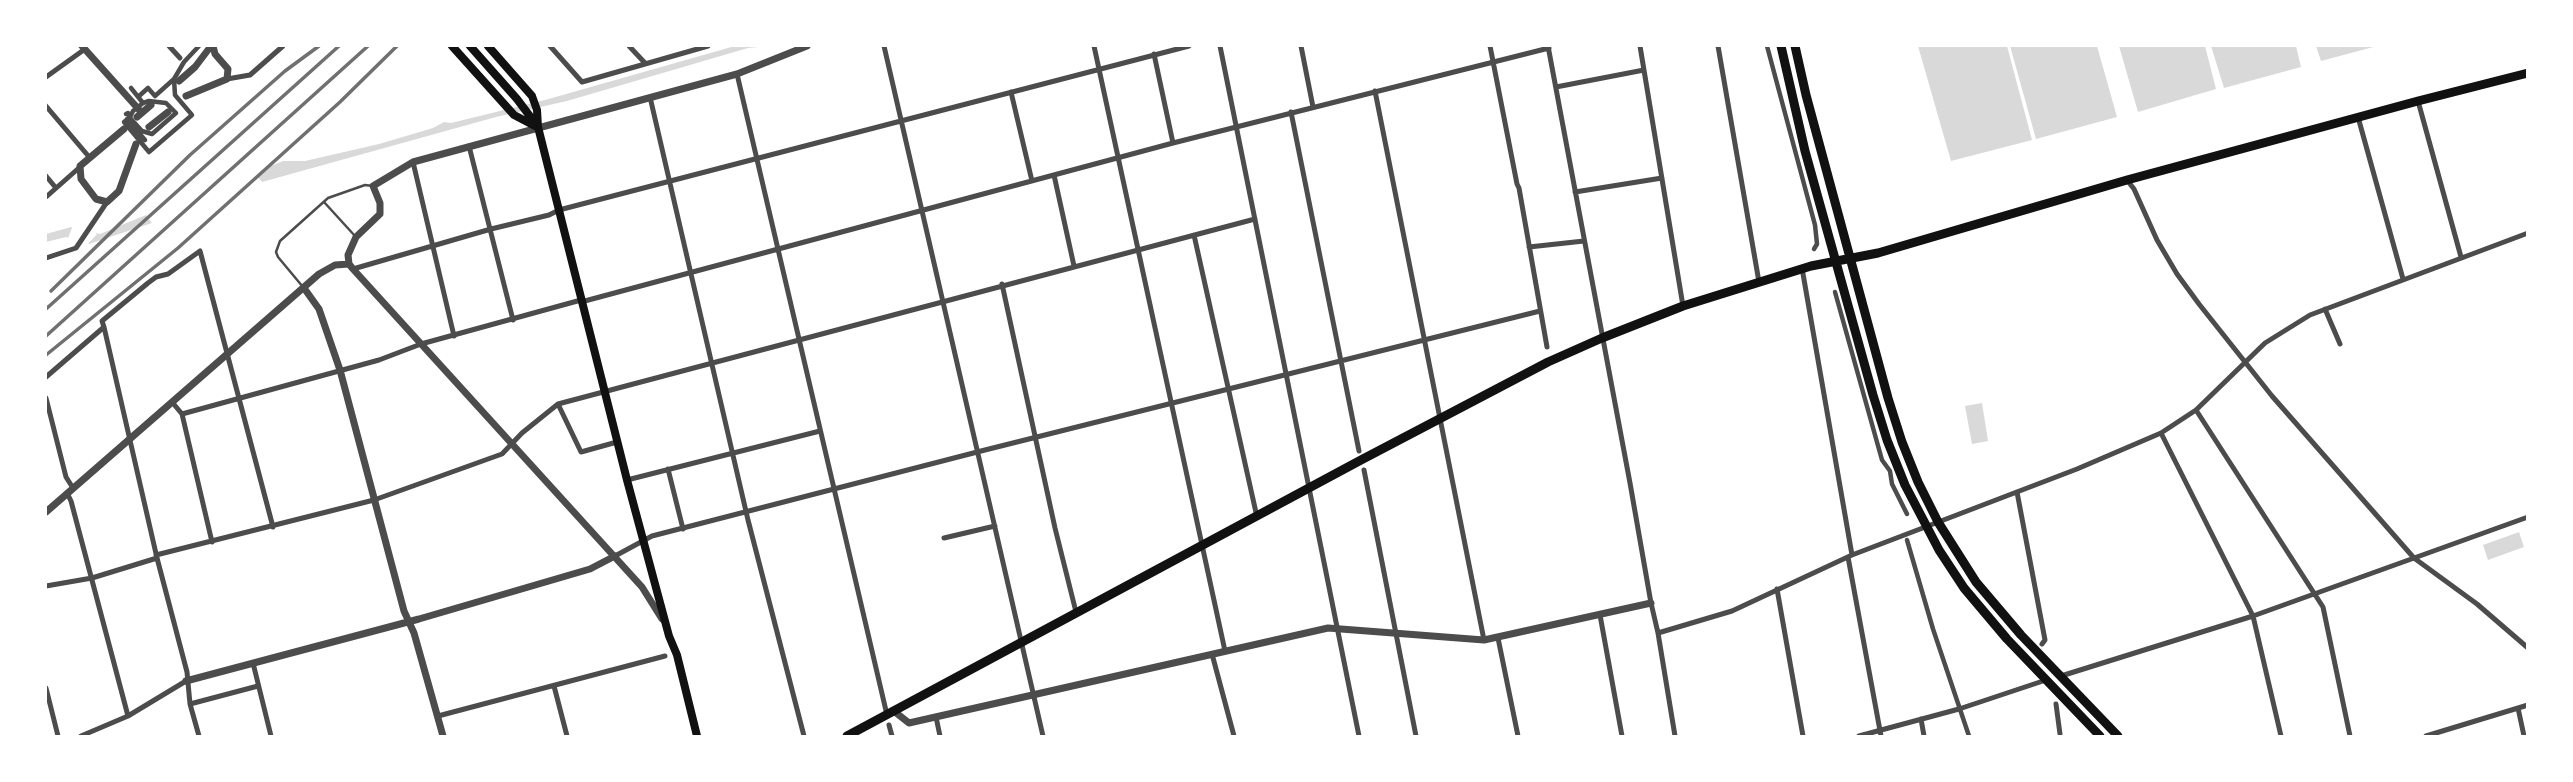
<!DOCTYPE html>
<style>
body{margin:0}
#map{position:relative;width:2573px;height:782px;overflow:hidden;background:#fff;font-family:"PT Sans",sans-serif}
canvas{display:block}
.frame{position:absolute;inset:0;border:47px solid #fff;pointer-events:none}
</style>
<div id="map">
<canvas width="2573" height="782"></canvas>
<div class="frame"></div>
</div>
<script>
const ctx = document.querySelector('canvas').getContext('2d');
ctx.lineJoin = 'round';
function fillPath(path, color) { ctx.fillStyle = color; ctx.fill(path, 'evenodd'); }
const shape = rows => new Path2D(rows.map(r => 'M' + r).join(''));
function stroke(path, color, width, dash) { ctx.strokeStyle = color; ctx.lineWidth = width; ctx.lineCap = dash ? 'butt' : 'round'; ctx.setLineDash(dash || []); ctx.stroke(path); }
fillPath(shape([
 [735,46,769,46,748,48,567,101,496,117,262,182,258,177,271,166,283,161,305,161,379,144,433,128,444,122,451,123,545,100],
 [1918,46,2007,46,2032,140,1951,161],
 [2010,46,2097,46,2117,117,2036,139],
 [2119,46,2205,46,2216,89,2138,112],
 [2211,46,2296,46,2301,67,2224,88],
 [2316,46,2377,46,2321,61],
 [146,215,152,223,89,244,66,237,46,242,46,234,71,227,100,234],
 [1982,403,1988,441,1972,444,1965,406],
 [2519,532,2524,547,2488,560,2483,545]
]), '#d9d9d9');
fillPath(shape([
 [73,225,89,229,97,234,85,247,67,241]
]), '#fff');
stroke(shape([
 [324,202,355,236],
 [303,287,278,257,276,252,280,241,328,198,365,185,373,186]
]), '#4c4c4c', 2.5);
stroke(shape([
 [1767,46,1815,225,1817,244,1814,249],
 [174,79,184,62,199,46],
 [131,88,143,103],
 [126,114,128,113,131,119,142,131,152,134,176,113,166,103,149,101,143,103,133,111,130,117,124,122,149,152,192,115,175,95,174,79,155,96,148,88,138,97],
 [127,119,145,140],
 [1835,292,1882,460,1890,471,1892,484,1907,514],
 [1907,540,1933,629,1969,736]
]), '#4c4c4c', 4.5);
stroke(shape([
 [169,46,180,58],
 [550,46,582,82,708,46],
 [629,46,645,63],
 [884,46,1043,736],
 [1094,46,1225,651],
 [1220,46,1359,736],
 [1301,46,1313,107],
 [1490,46,1517,184,1519,188,1547,347],
 [1548,46,1630,483,1651,603,1658,633,1675,736],
 [1640,46,1683,306],
 [1718,46,1759,282],
 [1154,54,1173,143],
 [737,74,887,715],
 [46,77,85,49],
 [227,79,250,75,283,46],
 [1556,87,1644,70],
 [1375,91,1484,640],
 [1011,92,1032,181],
 [650,97,748,520,804,736],
 [2418,101,2461,257],
 [46,106,90,158],
 [1291,112,1359,451],
 [2358,117,2403,279],
 [469,146,513,320],
 [413,162,454,336],
 [1054,175,1074,266],
 [46,176,56,188],
 [2127,180,2134,189,2157,240,2177,274,2199,304,2272,396,2414,558,2477,604,2528,648],
 [1575,192,1662,178],
 [46,197,80,167],
 [1194,235,1257,517],
 [1529,247,1584,241],
 [46,258,76,248,107,202],
 [1802,268,1852,555],
 [353,269,491,229,549,215,559,210,1189,46],
 [1002,284,1055,528,1076,612],
 [581,302,1173,143,1549,48],
 [2325,309,2340,344],
 [104,327,157,558,187,672,190,704,199,736],
 [46,377,104,327,102,321,148,283,156,277,168,274,200,251,273,527],
 [46,398,66,477,73,488],
 [172,402,182,414,212,542],
 [558,404,581,452,617,442],
 [2196,410,2323,607,2350,736],
 [182,414,379,360,421,344,581,300],
 [2161,433,2253,616,2281,736],
 [668,469,683,529],
 [1364,470,1416,736],
 [627,480,820,431],
 [2017,492,2045,640,2042,644],
 [67,493,71,501,128,716],
 [944,538,995,526],
 [156,555,374,500,502,454,522,433,558,404,1255,219],
 [615,556,652,536,985,450,1540,311],
 [1848,557,1881,736],
 [46,586,92,578,157,558],
 [1777,589,1803,736],
 [1600,615,1622,736],
 [1658,633,1732,611,1852,555,2077,469,2161,433,2196,410,2265,343,2310,315,2528,233],
 [1498,638,1518,736],
 [1212,654,1234,736],
 [253,663,271,736],
 [2061,676,2253,616,2528,517],
 [554,686,567,736],
 [46,688,58,736],
 [190,704,258,686],
 [2056,704,2060,734],
 [2518,708,2524,736],
 [438,716,665,656],
 [936,717,940,736],
 [1921,719,1924,736],
 [889,725,892,736],
 [81,736,128,716,186,681],
 [1859,736,1959,709,2046,680],
 [2426,736,2528,705]
]), '#4c4c4c', 5);
stroke(shape([
 [82,46,142,113],
 [179,81,195,67,211,46],
 [186,96,227,79,228,69,215,54,213,46],
 [137,117,151,105],
 [149,127,168,112],
 [124,129,80,166,81,179,96,199,107,202,119,191,136,144],
 [304,288,319,309,340,370,404,611,414,633,443,736],
 [46,512,319,274,335,265,349,264],
 [662,619,642,587,353,269,349,264,348,255,356,237,380,214,380,203,373,186,413,162,737,74,807,46],
 [186,681,419,619,590,569,615,556],
 [895,712,909,723,1328,628,1484,640,1651,603]
]), '#4c4c4c', 7);
stroke(shape([
 [452,46,514,115,535,126],
 [470,46,517,99,538,127,627,480,669,636,677,655,697,736],
 [488,46,532,96,537,110,538,127]
]), '#111', 8);
stroke(shape([
 [1781,46,1805,151,1873,395,1887,440,1905,485,1939,550,1964,588,2007,639,2100,736],
 [1795,46,1806,95,1888,398,1902,442,1918,482,1938,522,1976,582,2021,635,2118,736],
 [847,736,1361,460,1548,362,1602,338,1683,306,1811,266,1878,253,2127,180,2418,101,2528,73]
]), '#111', 9);
stroke(shape([
 [51,291,190,155,285,71,319,46],
 [46,309,339,46],
 [46,336,368,46],
 [46,355,178,248,340,102,397,46]
]), '#707070', 3.5);
</script>
